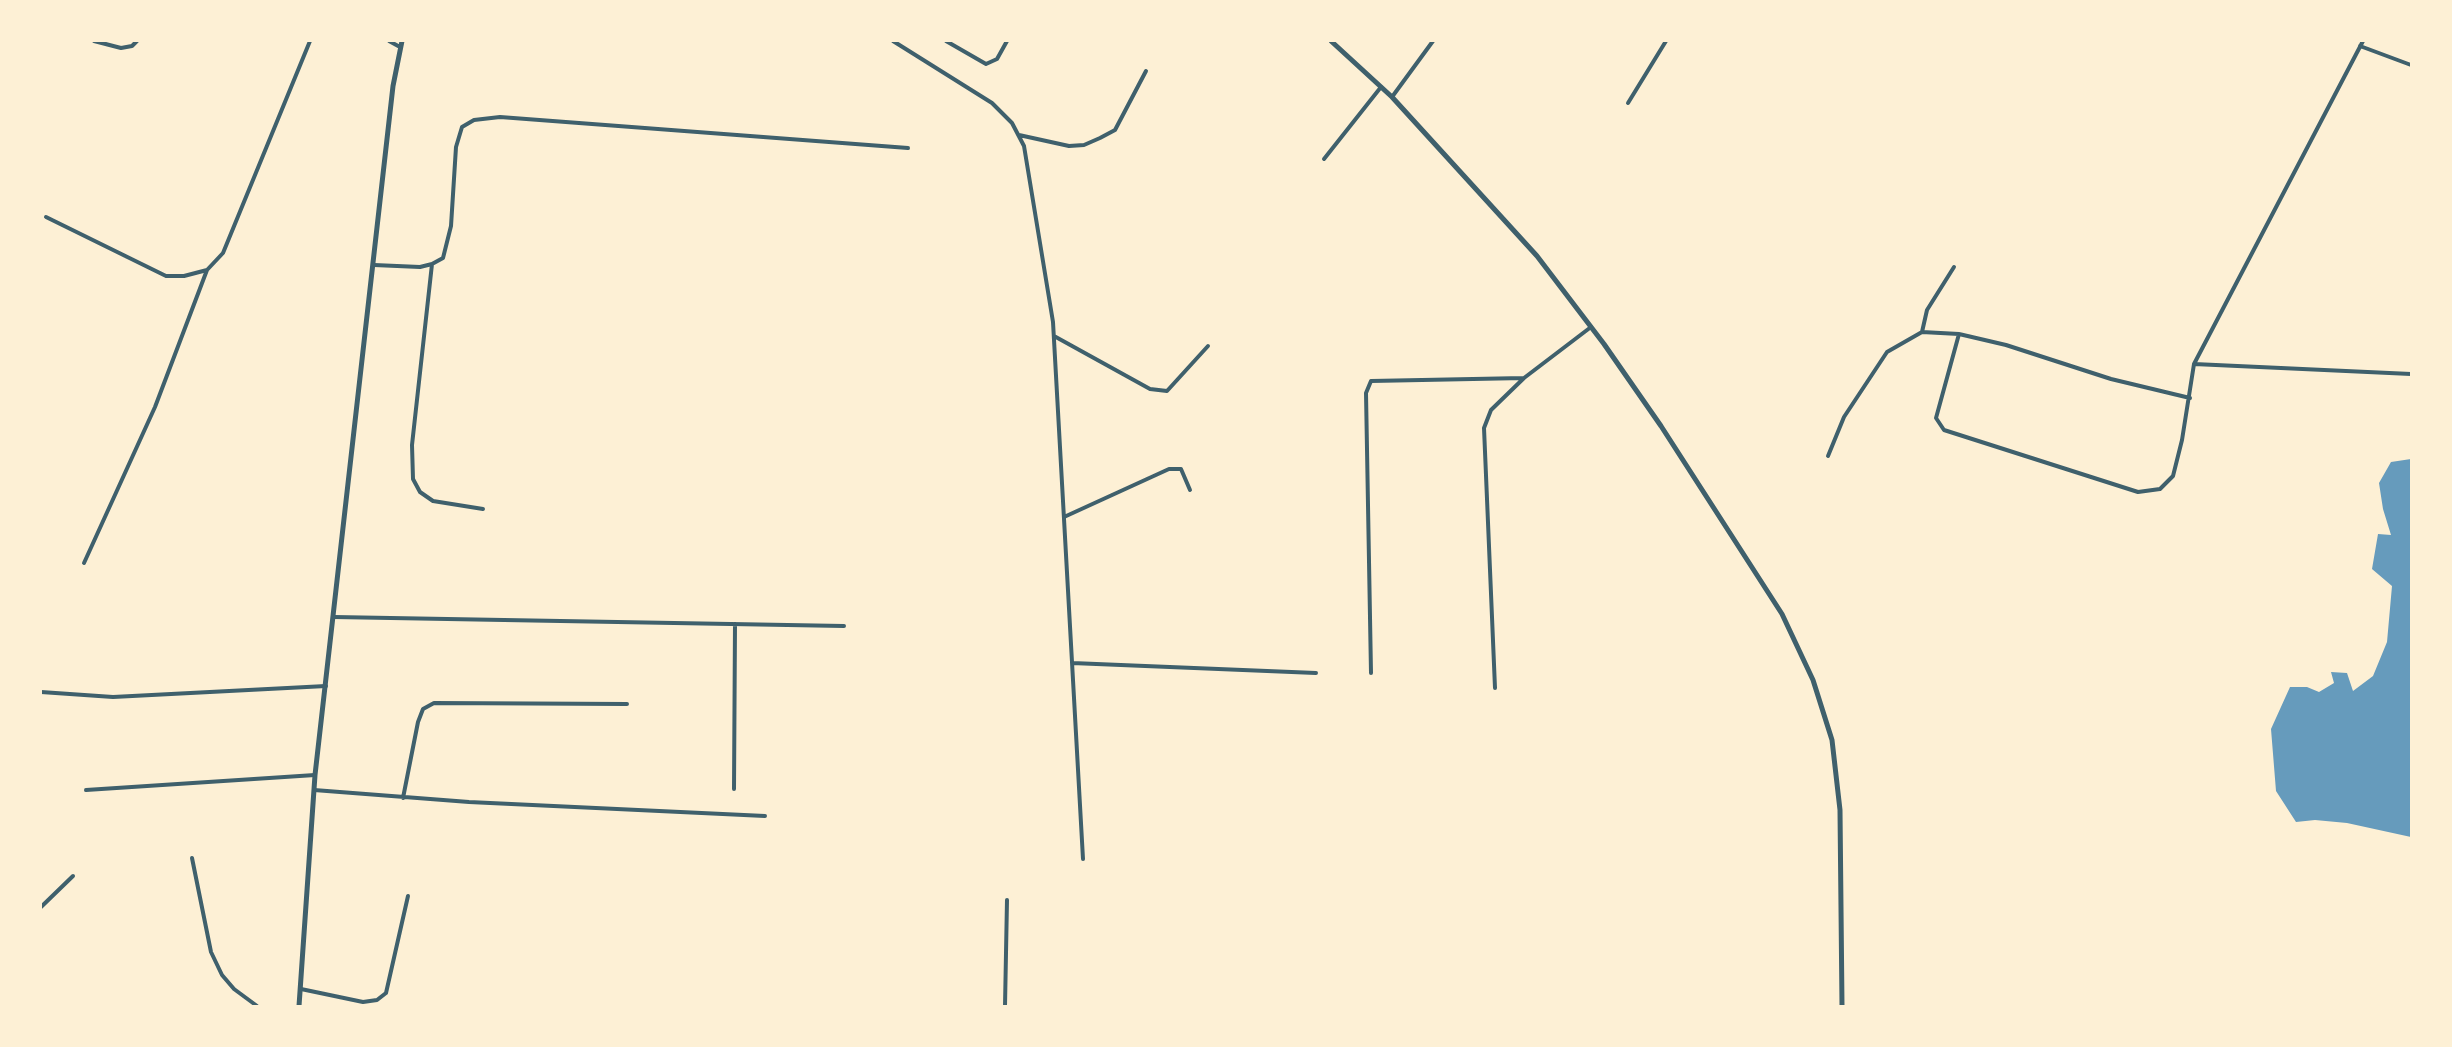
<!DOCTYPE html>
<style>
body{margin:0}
#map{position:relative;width:2452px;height:1047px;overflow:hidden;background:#fdf0d5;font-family:Mulish,sans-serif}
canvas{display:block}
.frame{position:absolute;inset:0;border:42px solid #fdf0d5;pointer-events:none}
</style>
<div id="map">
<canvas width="2452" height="1047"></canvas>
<div class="frame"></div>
</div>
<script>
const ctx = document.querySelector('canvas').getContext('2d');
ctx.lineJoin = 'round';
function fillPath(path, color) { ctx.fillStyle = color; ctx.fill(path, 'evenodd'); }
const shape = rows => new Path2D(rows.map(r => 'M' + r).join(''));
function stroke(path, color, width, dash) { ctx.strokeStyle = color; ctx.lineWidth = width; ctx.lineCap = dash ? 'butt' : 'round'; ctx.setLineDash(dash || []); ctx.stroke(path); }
fillPath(shape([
 [2411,459,2411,837,2347,823,2315,820,2296,822,2276,791,2271,729,2290,687,2307,687,2319,692,2334,683,2331,672,2347,673,2353,691,2373,676,2387,642,2392,586,2372,569,2378,534,2391,535,2383,509,2379,483,2391,462]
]), '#669bbc');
stroke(shape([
 [94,41,121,48,132,46,137,41],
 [389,41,400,47],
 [893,41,992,103,1012,123,1024,146,1053,322,1083,859],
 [946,41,986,64,997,59,1007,41],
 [2360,46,2411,65],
 [1392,97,1433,41],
 [1628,103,1666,41],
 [1019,135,1069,146,1084,145,1100,138,1115,130,1146,71],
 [1324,159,1381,87],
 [46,217,166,276,184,276,207,270,223,253,310,41],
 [432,264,412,445,413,479,420,492,433,501,483,509],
 [374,265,420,267,432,264,443,258,451,226,456,147,462,127,474,120,500,117,908,148],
 [1922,332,1927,310,1954,267],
 [1959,334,1936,418,1944,430,2138,492,2160,489,2173,476,2182,440,2194,364,2363,41],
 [1054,336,1150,389,1167,391,1208,346],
 [2194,364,2411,374],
 [1828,456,1844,417,1887,352,1922,332,1959,334,2006,345,2111,379,2190,398],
 [1064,517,1169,469,1181,469,1190,490],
 [84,563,155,407,207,270],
 [334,617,844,626],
 [1072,663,1316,673],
 [1371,673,1366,393,1371,381,1524,378],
 [1495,688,1484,428,1491,410,1524,378,1591,327],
 [41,692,113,697,326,686],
 [734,789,735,624],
 [86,790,315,775],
 [314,790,469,802,765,816],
 [403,798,418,722,423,709,434,703,627,704],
 [192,858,211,952,222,975,234,989,257,1006],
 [41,907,73,876],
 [301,989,363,1002,377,1000,386,993,408,896],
 [1005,1006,1007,900]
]), '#3f606c', 4);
stroke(shape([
 [1331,41,1392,97,1537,256,1604,344,1661,426,1782,614,1813,680,1832,740,1840,810,1842,1006],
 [299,1006,315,775,393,86,402,41]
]), '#3f606c', 5);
</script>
